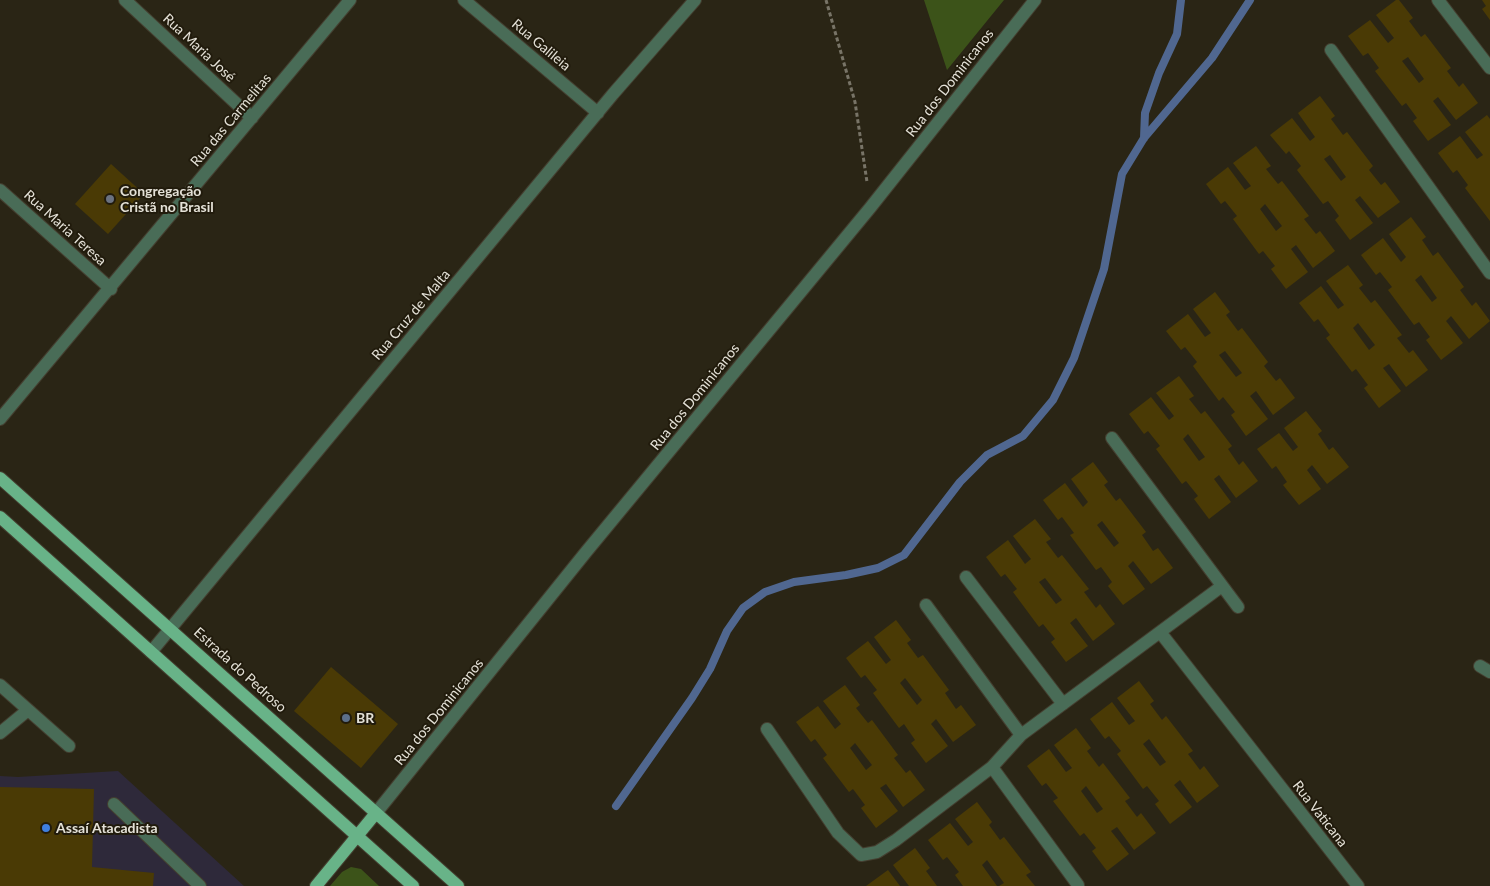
<!DOCTYPE html>
<meta charset="utf-8">
<style>
body{margin:0}
canvas{display:block;background:#2a2515}
</style>
<canvas width="1490" height="886"></canvas>
<script>
const ctx = document.querySelector('canvas').getContext('2d');
ctx.lineJoin = 'round';
function fillPath(path, color) { ctx.fillStyle = color; ctx.fill(path, 'evenodd'); }
const shape = rows => new Path2D(rows.map(r => 'M' + r).join(''));
function stroke(path, color, width, dash) { ctx.strokeStyle = color; ctx.lineWidth = width; ctx.lineCap = dash ? 'butt' : 'round'; ctx.setLineDash(dash || []); ctx.stroke(path); }
function drawText(font, color, halo, rows, align = 'center') {
  ctx.font = font + ' Lato,sans-serif'; ctx.lineWidth = 4; ctx.setLineDash([]); ctx.textBaseline = 'middle'; ctx.strokeStyle = halo; ctx.fillStyle = color; for (const [text, x, y, turn = 0] of rows) {
    ctx.save(); ctx.translate(x, y); ctx.rotate((+turn || 0) * Math.PI / 180); ctx.textAlign = isNaN(turn) ? turn : align; if (halo) ctx.strokeText(text, 0, 0); ctx.fillText(text, 0, 0); ctx.restore();
  }
}
fillPath(shape([
 [118,771,244,886,0,886,0,776,18,777]
]), '#2e293a');
fillPath(shape([
 [924,0,1004,0,947,70],
 [351,867,361,869,379,886,330,886,342,872]
]), '#3c5319');
stroke(shape([
 [1144,138,1145,113,1159,73,1177,34,1181,0],
 [616,806,692,698,710,669,727,631,743,608,765,592,794,582,846,575,878,568,904,555,960,482,987,455,1023,436,1053,400,1074,358,1104,269,1122,174,1144,138,1212,58,1250,0]
]), '#506790', 8);
fillPath(shape([
 [1396,0,1399,0,1413,18,1409,21,1421,37,1425,34,1451,68,1447,71,1459,87,1463,83,1478,103,1456,120,1438,97,1433,101,1451,125,1428,141,1413,121,1417,118,1406,103,1402,106,1375,71,1379,68,1368,53,1363,56,1348,36,1370,20,1388,43,1394,38,1376,15],
 [1408,57,1424,79,1419,83,1402,61],
 [1482,0,1490,0,1490,20,1482,9,1486,6],
 [1320,96,1335,116,1331,119,1343,135,1347,132,1373,166,1369,170,1381,185,1385,182,1400,202,1378,218,1360,196,1355,200,1373,223,1350,240,1335,220,1339,216,1328,201,1323,204,1297,170,1301,166,1289,151,1286,154,1270,135,1292,118,1310,141,1315,137,1298,113],
 [1330,155,1346,177,1341,181,1324,159],
 [1487,115,1490,119,1490,221,1465,188,1468,185,1457,170,1453,173,1438,153,1460,136,1477,159,1483,155,1465,132],
 [1256,146,1271,166,1266,169,1278,184,1282,181,1309,216,1304,219,1316,234,1320,231,1335,251,1313,268,1296,245,1291,249,1308,272,1286,289,1271,269,1275,266,1263,251,1259,254,1233,219,1237,216,1225,201,1221,204,1206,184,1228,167,1245,190,1251,186,1233,163],
 [1265,204,1282,226,1276,231,1260,209],
 [111,164,144,194,108,234,75,204],
 [1411,217,1426,237,1422,240,1433,256,1438,252,1464,287,1460,290,1472,306,1476,302,1490,321,1469,339,1451,316,1446,321,1463,343,1441,360,1426,340,1430,337,1419,322,1414,325,1388,290,1392,287,1380,272,1376,275,1361,255,1383,238,1401,262,1406,257,1389,234],
 [1421,275,1437,298,1432,302,1415,280],
 [1348,265,1363,285,1359,288,1371,303,1375,300,1402,335,1397,338,1409,353,1413,350,1428,370,1406,387,1389,364,1383,368,1401,391,1379,408,1364,388,1368,385,1356,369,1352,372,1326,338,1330,335,1318,319,1314,322,1299,303,1321,286,1338,309,1344,305,1326,281],
 [1358,323,1375,345,1369,350,1353,328],
 [1215,292,1230,312,1226,315,1238,331,1242,328,1268,362,1264,366,1276,381,1280,378,1295,398,1273,415,1256,391,1250,396,1268,419,1246,436,1231,415,1235,412,1223,397,1219,401,1193,366,1197,362,1185,347,1181,350,1166,331,1188,314,1205,337,1211,333,1193,309],
 [1225,351,1242,373,1236,377,1219,355],
 [1179,376,1194,396,1189,399,1201,414,1205,411,1232,446,1228,449,1239,465,1243,461,1258,481,1236,498,1219,475,1214,479,1231,502,1209,519,1194,499,1198,496,1186,481,1182,484,1156,449,1160,446,1148,431,1144,434,1129,414,1151,397,1169,420,1174,416,1156,393],
 [1188,434,1205,457,1199,461,1183,439],
 [1306,411,1322,431,1318,434,1329,450,1333,447,1349,467,1327,484,1312,465,1307,470,1321,489,1299,505,1283,485,1287,482,1276,466,1272,469,1257,449,1279,433,1293,451,1298,447,1284,428],
 [1093,462,1108,482,1104,485,1116,501,1120,498,1146,532,1142,535,1153,551,1158,548,1173,568,1151,584,1133,561,1128,566,1145,589,1123,605,1108,586,1112,582,1101,567,1096,570,1070,535,1074,533,1062,517,1058,520,1043,500,1065,483,1083,507,1088,502,1071,479],
 [1102,521,1119,543,1114,547,1097,525],
 [1035,519,1051,539,1046,542,1058,558,1062,555,1089,589,1084,592,1096,608,1100,604,1115,624,1093,641,1076,618,1070,623,1088,646,1066,662,1051,642,1055,639,1043,624,1039,627,1013,592,1017,589,1005,574,1001,577,986,557,1008,540,1025,564,1031,559,1013,536],
 [1045,578,1062,600,1056,604,1039,582],
 [896,620,911,640,907,643,918,658,923,655,949,690,945,693,956,709,961,705,976,725,953,742,936,719,931,724,948,746,926,763,911,743,915,740,904,724,899,728,873,693,877,690,865,675,861,678,846,658,868,641,886,664,891,660,874,637],
 [905,678,922,700,917,705,900,683],
 [331,667,398,724,361,768,294,711],
 [1139,681,1154,701,1150,704,1162,720,1166,716,1193,751,1188,754,1200,770,1204,766,1219,786,1197,803,1180,780,1174,785,1192,807,1170,824,1155,804,1159,801,1147,786,1143,789,1117,754,1121,751,1109,736,1105,739,1090,719,1112,702,1129,725,1135,721,1117,698],
 [1149,739,1166,762,1160,766,1143,744],
 [845,685,860,705,856,708,868,723,872,720,898,755,894,758,906,773,910,770,925,790,903,807,886,784,880,788,898,811,876,828,861,808,865,805,853,789,849,792,823,758,827,755,815,739,811,742,796,722,818,706,835,729,841,724,823,701],
 [855,743,872,765,866,770,850,748],
 [1076,728,1091,748,1087,751,1099,767,1103,763,1130,798,1125,801,1137,817,1141,813,1156,833,1134,850,1117,827,1111,831,1129,854,1107,871,1092,851,1096,848,1084,833,1080,836,1053,801,1058,798,1046,783,1042,786,1027,766,1049,749,1066,772,1072,768,1054,745],
 [1086,786,1103,809,1097,813,1081,791],
 [0,787,94,789,92,867,154,873,153,886,0,886],
 [977,802,992,822,989,825,1000,840,1004,837,1031,872,1026,875,1035,886,999,886,1004,883,987,860,982,865,997,886,963,886,955,875,959,872,947,857,943,860,928,840,950,823,968,846,973,842,955,819],
 [915,848,930,868,926,871,937,886,909,886,893,865],
 [888,870,900,886,866,886]
]), '#4a3a05');
const minor = shape([
 [125,0,252,118],
 [464,0,598,113],
 [1438,0,1490,68],
 [1331,50,1490,273],
 [0,190,111,289],
 [0,419,350,0],
 [1112,438,1238,607],
 [966,577,1063,704],
 [926,605,1021,735],
 [1160,632,1358,886],
 [151,652,613,94,695,0],
 [1480,666,1490,672],
 [0,685,69,746],
 [767,729,838,833,861,855,877,852,896,840,992,767,1021,735,1222,586],
 [0,733,28,710],
 [992,767,1078,885],
 [114,804,200,886],
 [376,813,586,552,870,208,1035,0]
]);
const major = shape([
 [0,478,458,886],
 [0,517,413,886],
 [316,886,376,813]
]);
stroke(minor, '#443f30', 14);
stroke(major, '#443f30', 14);
stroke(shape([
 [826,0,855,102,867,182]
]), '#787467', 3, [4, 2.5]);
stroke(minor, '#496c57', 12);
stroke(major, '#68b388', 12);
for (const [x, y, r, color] of [
 [110,199,5,"#6b7280"],
 [346,718,5,"#5c6f8a"],
 [46,828,5,"#3f7fe0"]
]) { const dot = new Path2D(); dot.arc(x, y, r, 0, 2 * Math.PI); ctx.fillStyle = color; ctx.fill(dot); stroke(dot, '#211b0c', 2); }
drawText('14px', '#e4e1d7', '#211b0c', [
 ["Rua Galileia",541,45,40],
 ["Rua Maria José",199,48,43],
 ["Rua dos Dominicanos",950,83,-52],
 ["Rua das Carmelitas",231,120,-50],
 ["Rua Maria Teresa",65,228,42],
 ["Rua Cruz de Malta",411,315,-50],
 ["Rua dos Dominicanos",695,397,-51],
 ["Estrada do Pedroso",240,670,42],
 ["Rua dos Dominicanos",439,712,-51],
 ["Rua Vaticana",1320,814,52]
]);
drawText('bold 14px', '#e4e1d7', '#211b0c', [
 ["Congregação",120,191],
 ["Cristã no Brasil",120,207],
 ["BR",356,718],
 ["Assaí Atacadista",56,828]
], 'left');
</script>
